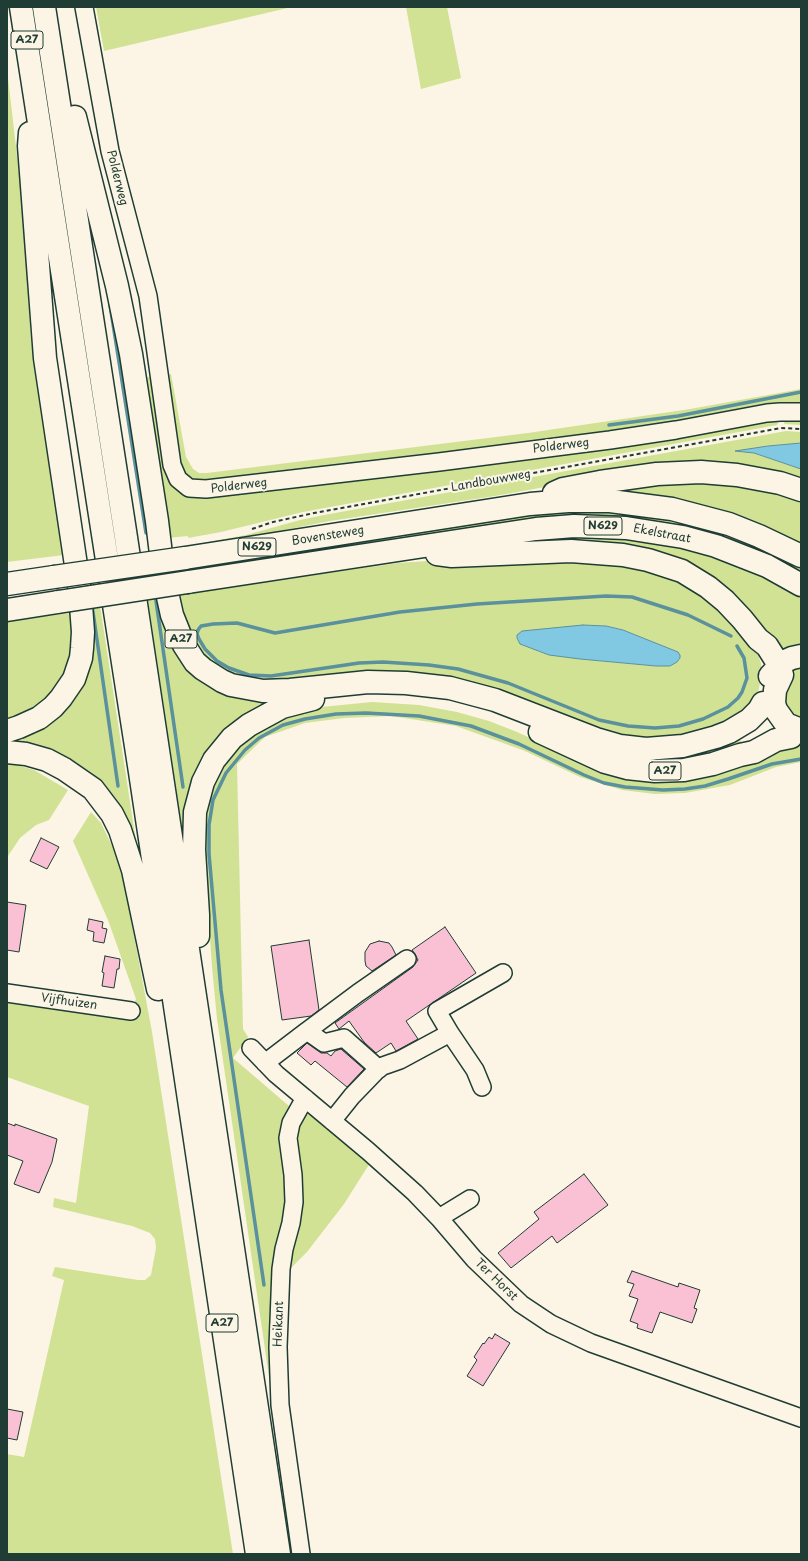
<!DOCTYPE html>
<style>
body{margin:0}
#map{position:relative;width:808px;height:1561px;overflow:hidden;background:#fcf5e5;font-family:"Playpen Sans",sans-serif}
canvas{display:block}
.frame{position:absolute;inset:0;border:8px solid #1f3d34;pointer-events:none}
</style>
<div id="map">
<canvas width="808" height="1561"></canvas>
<div class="frame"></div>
</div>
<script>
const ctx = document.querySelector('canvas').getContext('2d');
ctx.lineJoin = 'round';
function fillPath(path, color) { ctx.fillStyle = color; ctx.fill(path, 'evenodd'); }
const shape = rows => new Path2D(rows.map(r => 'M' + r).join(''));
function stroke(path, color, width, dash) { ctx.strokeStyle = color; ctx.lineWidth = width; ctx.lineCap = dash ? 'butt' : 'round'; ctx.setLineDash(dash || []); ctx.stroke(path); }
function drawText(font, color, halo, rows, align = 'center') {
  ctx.font = font + ' "Playpen Sans",sans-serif'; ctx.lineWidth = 4; ctx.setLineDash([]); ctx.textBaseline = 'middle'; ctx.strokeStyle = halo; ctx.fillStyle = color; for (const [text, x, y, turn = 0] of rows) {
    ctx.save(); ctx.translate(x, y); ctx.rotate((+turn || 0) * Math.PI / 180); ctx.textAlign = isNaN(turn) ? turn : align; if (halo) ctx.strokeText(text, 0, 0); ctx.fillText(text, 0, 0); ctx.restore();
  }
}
fillPath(shape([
 [96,7,292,7,104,51],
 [406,7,447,7,461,78,421,89],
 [7,69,23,208,31,340,64,555,7,562],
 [171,374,186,457,193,469,199,473,207,473,528,433,690,409,801,389,801,409,681,426,208,486,183,479,163,375],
 [155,376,177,484,778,418,778,423,777,425,303,512,221,532,188,538,188,536,167,538,143,378],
 [801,416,801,425,785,424,784,423,784,417],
 [786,431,801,432,801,443,768,446,740,451,754,453,801,469,801,486,612,475,495,496,330,521,184,550,183,547,246,535,300,520,324,515],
 [685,476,801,494,801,548,610,494,608,484],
 [609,508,696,522,801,565,801,575,667,524,187,572,186,564,494,517],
 [601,532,713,551,801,592,801,650,780,657,715,582,557,548,498,539],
 [567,555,658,569,717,605,756,650,761,663,762,673,757,698,742,718,684,736,642,739,606,733,517,698,274,682,238,678,203,657,186,630,175,590,204,585,285,579,398,563,473,558],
 [592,625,606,626,623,630,678,652,680,659,670,666,656,666,580,659,549,655,520,644,517,638],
 [157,571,204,675,336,689,443,692,599,745,737,733,742,744,703,758,652,763,443,695,337,691,224,741,187,862,144,573],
 [96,580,103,625,139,861,128,826,10,745,7,737,60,706,85,582],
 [71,613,73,640,70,657,60,683,42,705,7,721,7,621],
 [801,666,801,719,792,714,787,709,784,698,788,685,793,678,792,668],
 [372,702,419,705,457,712,489,721,517,732,566,754,617,773,793,743,801,745,801,762,776,767,730,785,685,793,655,794,622,790,580,777,525,751,456,726,391,716,344,718,305,723,265,737,237,764,243,1029,248,1037,233,1058,289,1106,282,1122,287,1204,273,1275,270,1310,269,1377,217,1019,212,967,202,825,216,772,241,743,260,728,290,713,321,707],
 [7,762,34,770,68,790,49,820,36,825,20,838,8,856],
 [91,812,101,823,118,858,128,903,152,1032,233,1554,7,1554,7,1454,24,1457,64,1280,52,1276,55,1267,138,1280,145,1280,151,1275,156,1248,155,1239,150,1233,132,1226,53,1207,54,1198,76,1203,89,1106,7,1077,7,999,133,1005,136,999,108,920,73,841],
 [313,1113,370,1163,344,1204,307,1252,284,1275,293,1130,303,1116]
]), '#d1e295');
const water = shape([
 [801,443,801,469,754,453,735,451,768,446,801,443],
 [583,625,606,626,623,630,678,652,680,655,680,658,677,662,670,666,656,666,580,659,549,655,520,644,517,638,517,635,522,631,583,625]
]);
fillPath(water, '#81c9e2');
stroke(water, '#5a919c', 1);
stroke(shape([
 [110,305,146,533],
 [609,425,678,416,801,392],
 [155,594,183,787],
 [92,605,118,786],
 [731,636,688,615,632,597,606,596,477,604,400,612,275,633,237,623,213,624,201,626,198,630,197,634,199,639,205,649,217,661,229,668,249,675,271,676,359,663,383,662,429,665,458,669,508,683,599,720,628,726,655,728,679,726,703,719,728,707,738,698,742,692,747,678,744,658,737,646],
 [264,1285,221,990,209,854,209,825,213,800,226,773,245,750,259,738,283,725,305,719,336,714,366,713,419,716,471,726,519,744,584,775,604,783,625,787,663,790,685,789,705,786,728,779,772,764,801,759]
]), '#5a919c', 3.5);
const building = shape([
 [41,838,59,847,47,869,30,861,41,838],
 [7,902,26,905,19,952,7,950,7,902],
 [89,919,103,922,102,928,107,929,104,943,93,941,94,932,87,930,89,919],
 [445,927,476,973,406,1021,418,1039,396,1051,391,1043,376,1053,364,1042,349,1021,339,1029,335,1023,413,967,418,960,415,954,412,950,445,927],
 [309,940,319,1010,311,1016,282,1020,271,946,309,940],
 [379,941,389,943,392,947,396,955,372,971,366,966,365,961,365,952,370,944,379,941],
 [105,956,120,959,119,969,117,969,114,988,102,986,104,973,102,972,105,956],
 [307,1043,321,1053,327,1053,331,1056,335,1051,341,1049,364,1069,347,1087,315,1061,311,1065,297,1053,307,1043],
 [7,1123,15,1126,15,1124,57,1139,52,1162,39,1193,14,1184,23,1161,7,1155,7,1123],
 [584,1174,608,1205,557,1243,552,1236,511,1268,498,1253,539,1219,534,1212,584,1174],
 [632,1271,678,1287,679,1283,700,1290,694,1308,697,1309,692,1323,660,1312,652,1333,637,1328,638,1324,630,1321,638,1299,629,1296,634,1284,627,1282,632,1271],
 [495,1334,510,1343,483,1386,467,1376,477,1360,474,1357,483,1343,484,1344,489,1337,492,1339,495,1334],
 [7,1409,23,1412,17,1440,7,1438,7,1409]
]);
fillPath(building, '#fac1d5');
stroke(building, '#1f3d34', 1);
const minor = shape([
 [84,7,110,151,148,296,172,465,178,479,189,488,206,489,439,462,610,440,676,430,767,413,780,412,801,412],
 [7,993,131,1011],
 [307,1031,358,993,407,959],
 [450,1033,437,1011,503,973],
 [251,1048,276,1074,368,1151,415,1193,439,1218,474,1259,521,1304,551,1324,591,1343,801,1418],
 [265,1063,307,1031,324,1043,344,1038,379,1069],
 [332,1121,352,1096,380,1067,400,1060,450,1033,475,1070,482,1087],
 [439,1218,470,1199],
 [301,1554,280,1405,278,1347,281,1269,284,1249,291,1223,294,1202,293,1175,288,1138,291,1123,305,1098]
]);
const major = shape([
 [554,493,563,489,600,482,657,474,701,472,737,475,780,483,801,490],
 [437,554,452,556,571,551,623,555,648,560,682,571,708,587,725,601,742,619,758,639,767,646,779,665,782,675,775,690,774,703,776,710,786,724,801,730],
 [185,558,530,504,568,501,610,501,672,509,729,524,759,536,801,556],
 [188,582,536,529,574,526,626,528,683,537,716,546,767,566,801,585],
 [7,584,54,577],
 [7,610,58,602],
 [770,676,783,662,792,658,801,656]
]);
const highway = shape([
 [21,7,140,772,257,1554],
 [44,7,125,531,279,1554],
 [75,117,117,286,131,354,157,521,164,579,172,615,184,645,195,662,203,669,222,681,231,685,263,691,290,690,368,682,406,683,450,688,495,700,596,739,620,746,646,749,683,746,716,737,729,732,749,720,759,710,763,703],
 [7,731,19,727,39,718,53,707,61,698,74,679,81,658,82,648,83,632,80,592,45,358,29,146,30,133],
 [540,732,605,762,627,768,655,771,684,770,713,764,740,755,754,752,776,740,791,737],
 [7,752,26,754,47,760,64,769,93,789,112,814,120,830,133,870,158,989],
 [198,936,198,915,194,850,195,812,203,782,214,760,232,738,249,725,282,707,313,699]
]);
stroke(minor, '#1f3d34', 20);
stroke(major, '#1f3d34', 25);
stroke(highway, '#1f3d34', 25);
stroke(shape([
 [252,529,273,522,314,513,649,452,781,428,801,429]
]), '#1f3d34', 2, [4, 3]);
stroke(minor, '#fcf5e5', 17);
stroke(major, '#fcf5e5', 22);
stroke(highway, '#fcf5e5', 22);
const majorBridge = shape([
 [54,577,185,558],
 [58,602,188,582]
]);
stroke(majorBridge, '#1f3d34', 25, []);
stroke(majorBridge, '#fcf5e5', 22);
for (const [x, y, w] of [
 [27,40,32],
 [603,526,38],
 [257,547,38],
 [181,639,32],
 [665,771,32],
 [222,1323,32]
]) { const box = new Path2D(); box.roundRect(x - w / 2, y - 9, w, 18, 3); ctx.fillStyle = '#fcf5e5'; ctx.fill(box); stroke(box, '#1f3d34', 1); }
drawText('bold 11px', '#1f3d34', null, [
 ["A27",27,40],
 ["N629",603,526],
 ["N629",257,547],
 ["A27",181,639],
 ["A27",665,771],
 ["A27",222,1323]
]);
drawText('12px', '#1f3d34', '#fcf5e5', [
 ["Polderweg",117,178,76],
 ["Polderweg",561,446,-7],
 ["Landbouwweg",491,481,-10],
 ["Polderweg",239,486,-7],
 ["Ekelstraat",662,534,11],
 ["Bovensteweg",328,536,-9],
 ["Vijfhuizen",69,1002,8],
 ["Ter Horst",496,1280,44],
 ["Heikant",279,1324,-88]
]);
</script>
